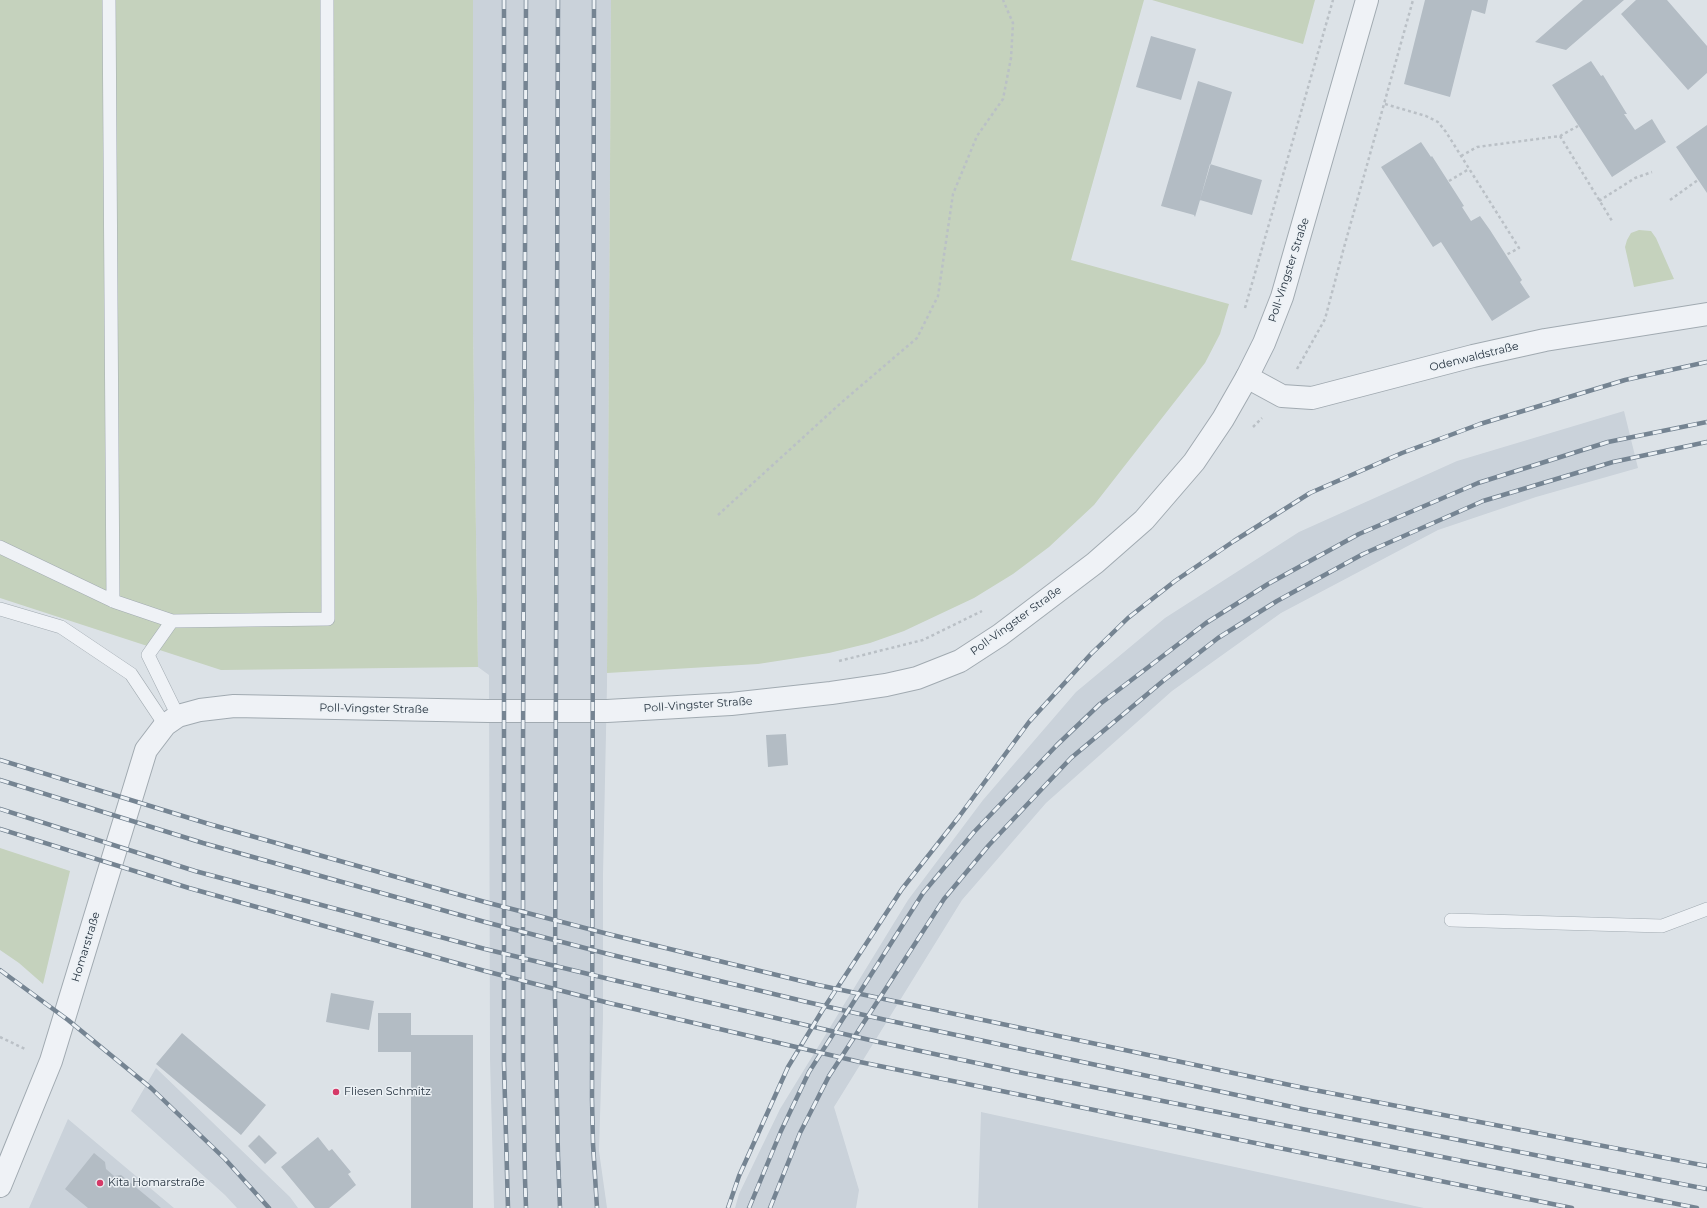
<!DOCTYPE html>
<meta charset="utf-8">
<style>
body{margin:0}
canvas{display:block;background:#dce2e7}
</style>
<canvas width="1707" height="1208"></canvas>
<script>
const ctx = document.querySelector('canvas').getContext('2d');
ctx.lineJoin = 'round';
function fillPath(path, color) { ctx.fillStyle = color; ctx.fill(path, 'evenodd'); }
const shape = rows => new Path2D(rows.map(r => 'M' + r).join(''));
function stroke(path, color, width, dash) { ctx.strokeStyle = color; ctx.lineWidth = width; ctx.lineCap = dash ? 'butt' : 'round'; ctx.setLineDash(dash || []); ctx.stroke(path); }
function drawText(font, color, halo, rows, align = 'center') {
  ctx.font = font + ' Montserrat,sans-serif'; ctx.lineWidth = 3; ctx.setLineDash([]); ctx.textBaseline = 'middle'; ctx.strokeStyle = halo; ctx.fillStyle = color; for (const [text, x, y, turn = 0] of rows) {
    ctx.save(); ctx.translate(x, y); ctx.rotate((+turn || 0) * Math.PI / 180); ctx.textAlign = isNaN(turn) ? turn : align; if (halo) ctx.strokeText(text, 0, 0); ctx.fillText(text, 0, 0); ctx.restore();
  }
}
fillPath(shape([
 [473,0,611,0,607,685,603,875,603,1018,599,1151,607,1208,494,1208,490,1059,489,675,478,667,473,332],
 [1624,411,1638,468,1536,497,1438,530,1281,613,1172,691,1046,803,962,900,834,1107,859,1190,856,1208,735,1208,739,1194,780,1109,908,900,983,800,1076,692,1165,618,1299,532,1457,461],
 [156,1068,290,1197,298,1208,237,1208,225,1195,131,1111],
 [981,1112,1424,1208,978,1208],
 [68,1119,174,1208,29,1208]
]), '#cad2da');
fillPath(shape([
 [0,0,473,0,473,332,478,667,221,670,0,598],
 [611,0,1144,0,1071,260,1229,304,1220,334,1205,363,1094,505,1049,547,1013,574,974,598,904,631,870,643,829,653,758,664,607,673],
 [1152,0,1315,0,1303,44],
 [1639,230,1651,231,1656,238,1674,279,1634,287,1625,247,1627,240,1631,233],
 [0,848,70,871,43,984,19,963,0,950]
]), '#c5d2bd');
fillPath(shape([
 [1425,0,1488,0,1485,14,1472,10,1450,97,1404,84],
 [1583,0,1624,0,1566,50,1535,42],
 [1636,0,1667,0,1707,46,1707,73,1688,90,1621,14],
 [1151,36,1196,49,1181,100,1136,87],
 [1591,61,1601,76,1603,75,1627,114,1624,114,1635,130,1652,119,1666,142,1612,177,1552,85],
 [1198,81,1232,92,1195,217,1194,215,1161,206],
 [1707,125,1707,193,1676,147],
 [1421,142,1431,157,1432,156,1464,206,1462,207,1471,221,1480,216,1490,230,1522,280,1520,282,1530,297,1492,321,1441,242,1433,247,1381,167],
 [1210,164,1262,180,1252,215,1200,200],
 [786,734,788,765,768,767,766,735],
 [331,993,374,1001,369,1030,326,1022],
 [378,1013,411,1013,411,1035,473,1035,473,1208,411,1208,411,1052,378,1052],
 [182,1033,266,1105,241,1135,156,1064],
 [259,1135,277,1153,265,1164,248,1146],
 [318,1137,329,1151,332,1149,351,1172,348,1174,356,1185,329,1208,315,1208,281,1167],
 [94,1153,105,1162,106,1169,114,1176,121,1175,161,1208,88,1208,65,1189]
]), '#b3bcc4');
const service = shape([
 [109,0,113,601],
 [0,547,113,601,172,621,328,619,327,0],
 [0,609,61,627,131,674,165,725],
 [172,621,148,655,178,716],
 [1451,920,1662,926,1707,909]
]);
const minor = shape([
 [1247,377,1282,396,1312,398,1473,356,1545,340,1707,314]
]);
const tertiary = shape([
 [0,1186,51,1061,146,750,165,725,178,716,200,710,234,706,488,711,607,711,731,704,831,693,886,685,917,678,960,661,1000,635,1095,563,1144,520,1194,462,1223,419,1247,377,1264,343,1282,297,1367,0]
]);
stroke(service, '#a1aab1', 14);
stroke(minor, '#a1aab1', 24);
stroke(tertiary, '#a1aab1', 24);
stroke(shape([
 [1385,104,1426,116,1438,122,1446,132,1519,248,1506,255],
 [1560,136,1612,221],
 [1461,156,1477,147,1560,136,1578,126],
 [1449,181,1469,169],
 [1670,200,1698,180],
 [1599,201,1635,178,1652,172],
 [1245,308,1333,0],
 [1297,369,1325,319,1343,251,1413,0],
 [1253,427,1262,418],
 [718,515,842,402,917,338,938,296,953,194,977,136,1003,99,1011,58,1013,23,1003,0],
 [839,661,923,640,982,611],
 [0,1037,25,1049]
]), '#bac0c6', 2.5, [3, 3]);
stroke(service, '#eff2f6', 13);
stroke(minor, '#eff2f6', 22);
stroke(tertiary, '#eff2f6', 22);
const rail = shape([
 [504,0,504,1064,508,1208],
 [526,0,523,749,523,1063,525,1179,526,1208],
 [558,0,555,998,558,1156,560,1208],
 [594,0,592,1099,593,1144,597,1208],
 [0,760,209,824,485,902,608,934,818,985,1304,1088,1707,1166],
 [0,780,203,843,485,922,608,954,807,1002,886,1020,1302,1109,1707,1189],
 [0,809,195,871,485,949,609,979,874,1041,1023,1073,1697,1208],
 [0,829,189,888,485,971,609,1003,860,1062,1572,1208],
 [0,970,68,1020,151,1088,225,1159,269,1208],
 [728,1208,739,1176,788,1067,822,1011,902,889,958,818,1029,722,1091,654,1128,618,1175,581,1234,541,1310,493,1402,453,1480,424,1625,380,1707,362],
 [749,1208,781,1131,809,1072,923,893,974,832,1057,745,1100,704,1206,623,1268,584,1359,534,1478,483,1608,442,1707,422],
 [770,1208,800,1133,829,1076,944,899,989,845,1071,758,1163,681,1218,638,1277,601,1363,554,1483,501,1613,462,1707,442]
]);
stroke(rail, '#758492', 4.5);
stroke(rail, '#ecf1f5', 3, [9]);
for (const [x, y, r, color] of [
 [336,1092,4,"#d53967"],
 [100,1183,4,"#d53967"]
]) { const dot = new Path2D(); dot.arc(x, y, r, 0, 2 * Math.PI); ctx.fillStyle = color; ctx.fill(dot); stroke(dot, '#ecf1f5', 1.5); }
drawText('11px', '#25323f', '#ecf1f5', [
 ["Poll-Vingster Straße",1289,270,-72],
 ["Odenwaldstraße",1474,357,-14],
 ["Poll-Vingster Straße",1016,621,-36],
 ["Poll-Vingster Straße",698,705,-4],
 ["Poll-Vingster Straße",374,709,1],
 ["Homarstraße",86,947,-73]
]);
drawText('11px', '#25323f', '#ecf1f5', [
 ["Fliesen Schmitz",344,1092],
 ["Kita Homarstraße",108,1183]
], 'left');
</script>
